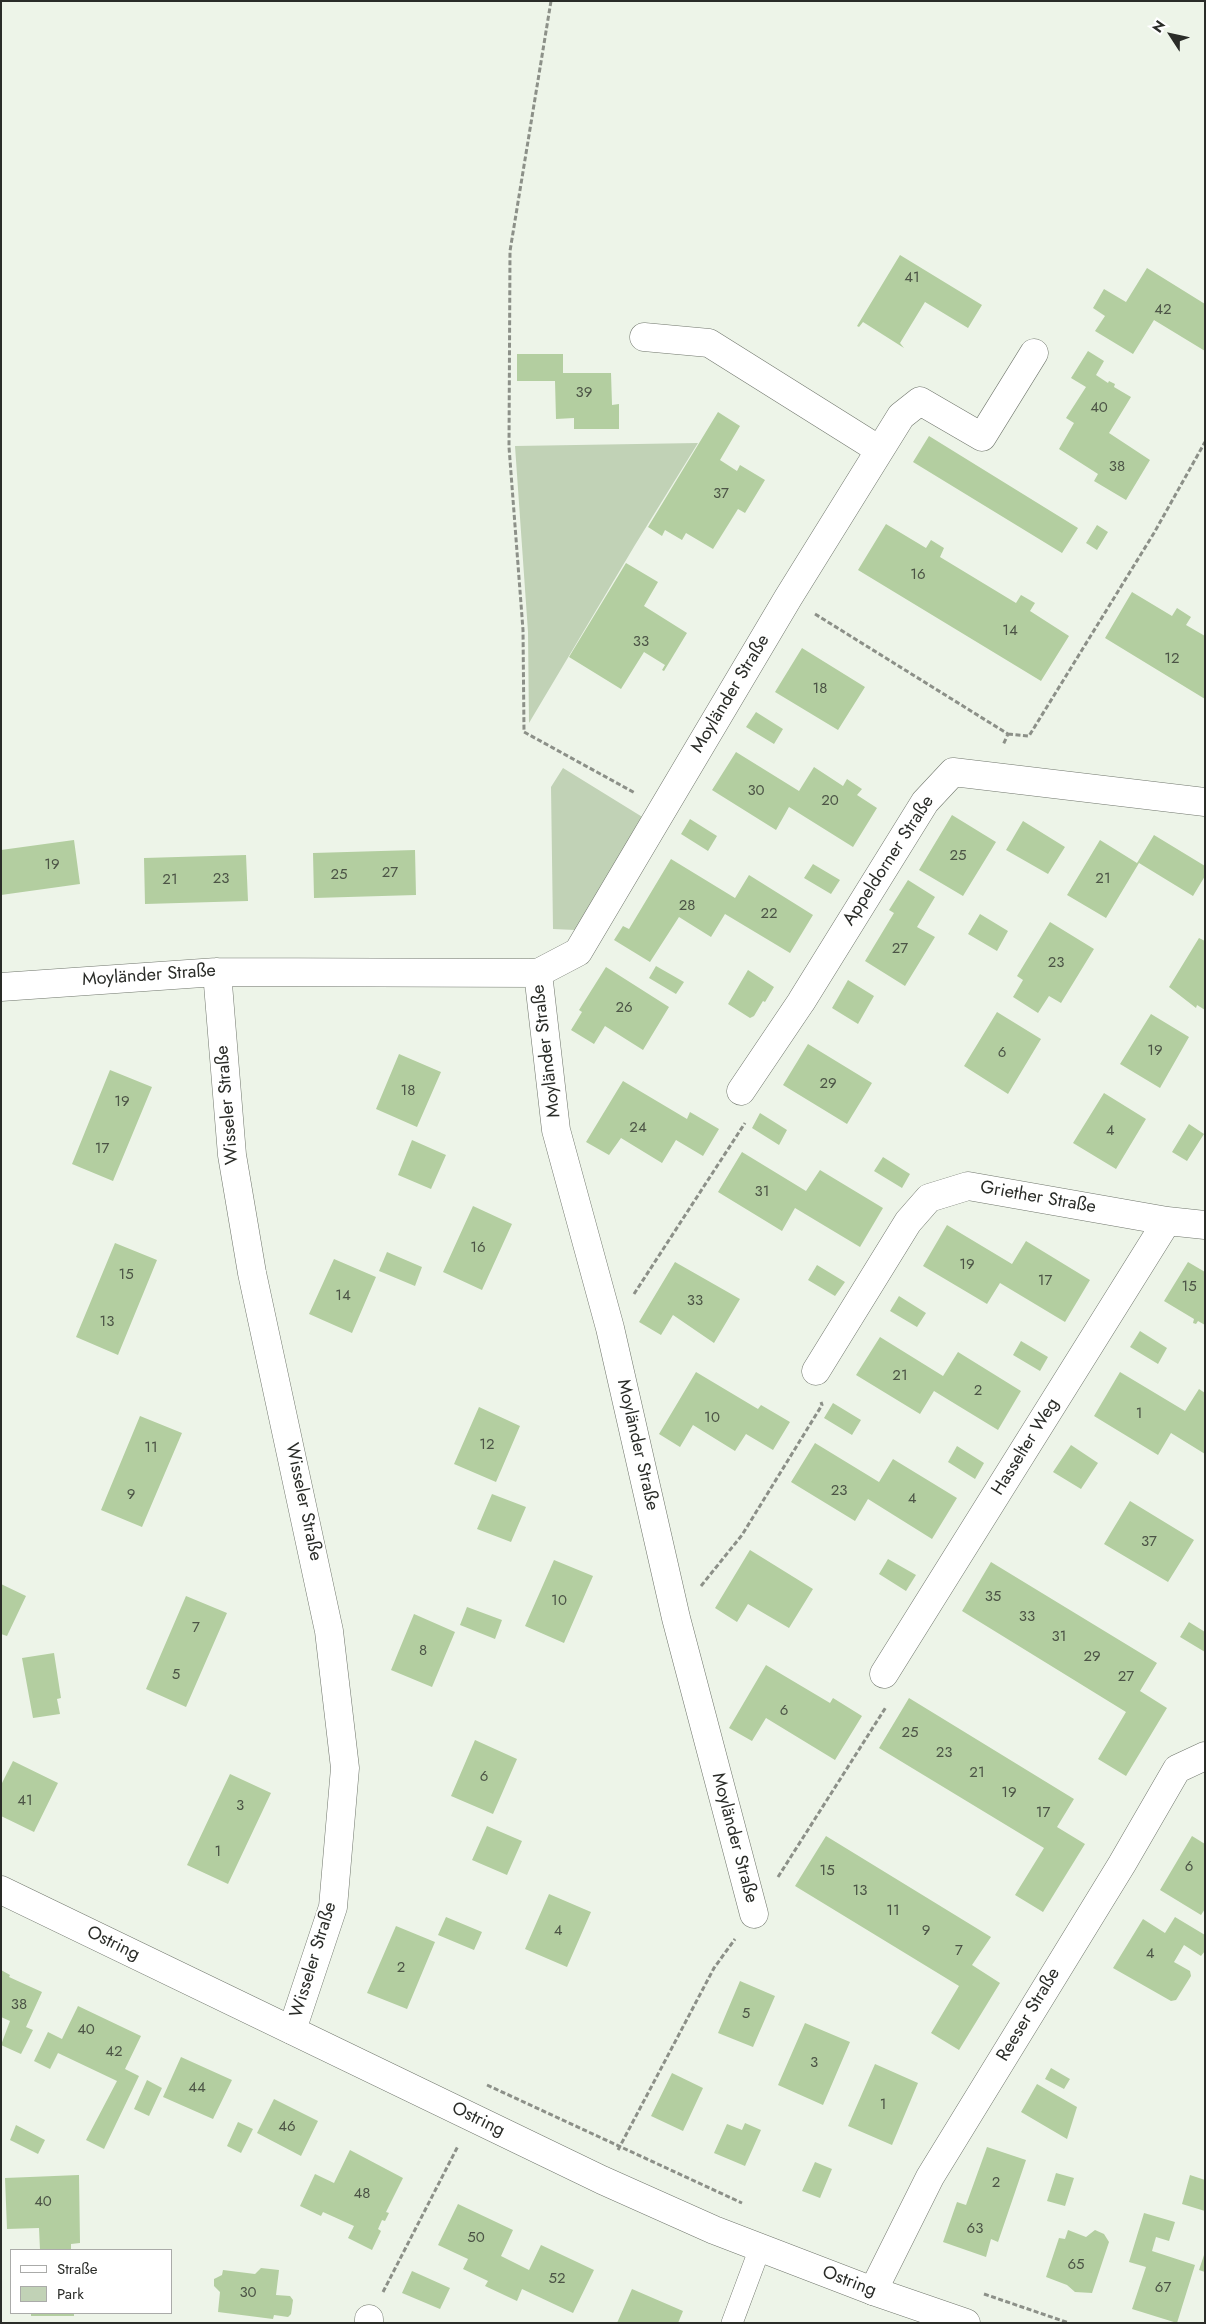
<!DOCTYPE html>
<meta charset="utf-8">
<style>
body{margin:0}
#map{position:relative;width:1206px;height:2324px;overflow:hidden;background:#edf4e8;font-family:Jost,sans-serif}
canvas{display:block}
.frame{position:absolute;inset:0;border:2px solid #2a2c28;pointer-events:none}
.legend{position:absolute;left:10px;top:2249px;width:162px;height:65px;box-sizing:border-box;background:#fff;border:1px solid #aaaba9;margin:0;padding:6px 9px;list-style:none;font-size:15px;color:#2a2c28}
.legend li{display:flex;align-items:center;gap:10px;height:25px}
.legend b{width:25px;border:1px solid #aaaba9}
.north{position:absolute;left:1146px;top:10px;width:50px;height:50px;-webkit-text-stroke:4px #fff;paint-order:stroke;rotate:305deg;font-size:14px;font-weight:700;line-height:20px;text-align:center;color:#2a2c28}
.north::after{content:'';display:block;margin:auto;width:18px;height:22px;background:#2a2c28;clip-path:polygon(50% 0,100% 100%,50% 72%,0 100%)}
</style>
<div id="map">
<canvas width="1206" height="2324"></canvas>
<div class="frame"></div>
<ul class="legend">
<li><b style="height:6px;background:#fff"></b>Straße</li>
<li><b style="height:14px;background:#c1d2b6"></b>Park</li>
</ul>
<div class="north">N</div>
</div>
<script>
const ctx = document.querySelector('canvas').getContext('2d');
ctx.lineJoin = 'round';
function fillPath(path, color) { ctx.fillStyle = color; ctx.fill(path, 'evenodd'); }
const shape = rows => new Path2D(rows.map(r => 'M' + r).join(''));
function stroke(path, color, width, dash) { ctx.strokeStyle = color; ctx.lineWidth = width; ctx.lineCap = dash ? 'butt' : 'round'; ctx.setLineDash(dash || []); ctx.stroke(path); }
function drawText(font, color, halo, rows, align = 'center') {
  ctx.font = font + ' Jost,sans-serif'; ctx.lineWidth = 4; ctx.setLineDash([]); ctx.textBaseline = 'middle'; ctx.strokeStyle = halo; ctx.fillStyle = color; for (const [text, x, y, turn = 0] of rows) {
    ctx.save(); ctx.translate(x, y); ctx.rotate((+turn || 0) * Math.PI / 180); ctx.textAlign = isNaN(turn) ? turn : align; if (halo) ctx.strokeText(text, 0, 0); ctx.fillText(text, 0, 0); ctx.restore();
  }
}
fillPath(shape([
 [698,443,635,545,529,723,528,632,515,446],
 [563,768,644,818,575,930,553,929,551,787]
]), '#c1d2b6');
fillPath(shape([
 [900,255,982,305,968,328,925,302,900,343,904,348,863,322,859,327,857,326],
 [1147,268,1205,304,1205,351,1154,320,1133,354,1095,331,1105,316,1093,308,1104,289,1126,302],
 [1088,351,1104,361,1096,375,1108,383,1109,381,1115,384,1114,387,1131,397,1109,433,1150,460,1126,500,1094,481,1098,474,1059,449,1074,423,1066,418,1086,387,1071,378],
 [517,354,563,354,563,373,611,373,612,405,619,404,619,429,574,429,574,418,556,419,555,381,517,381],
 [718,412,740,426,720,460,737,471,740,465,765,480,745,513,738,509,713,549,686,533,682,540,665,530,662,536,648,527],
 [929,436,1078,528,1062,553,913,462],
 [886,524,926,548,931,540,944,548,940,557,1016,603,1021,595,1035,603,1030,611,1069,636,1041,681,858,570],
 [1097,525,1108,532,1097,550,1086,543],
 [626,563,658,582,644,606,687,633,664,671,662,670,665,665,644,652,621,689,569,657],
 [1132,592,1172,616,1177,608,1191,617,1186,625,1205,636,1205,699,1105,638],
 [802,648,865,687,838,730,775,692],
 [756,712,783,729,774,744,746,727],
 [736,752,799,791,814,767,843,786,847,779,862,789,857,795,877,808,853,847,789,807,776,830,712,790],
 [952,815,996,842,963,896,919,870],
 [690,819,717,836,708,851,681,834],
 [1023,821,1065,847,1048,874,1006,850],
 [1154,835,1205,866,1205,876,1193,896,1139,863,1106,918,1067,895,1100,840,1137,863],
 [74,840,80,884,1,895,1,850],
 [415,850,416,895,314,898,313,853],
 [246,855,248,901,145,904,144,858],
 [671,859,735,898,749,875,813,915,790,953,725,914,711,937,679,917,650,962,614,940,623,926,629,929],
 [813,864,840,880,831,894,804,878],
 [908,880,935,897,917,927,935,937,905,986,865,961,894,913,889,910],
 [980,914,1008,931,997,951,968,934],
 [1050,922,1094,949,1061,1003,1049,996,1038,1013,1013,997,1023,980,1017,976],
 [1199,938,1205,941,1205,1010,1197,1005,1196,1008,1169,987],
 [656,966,684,982,676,994,649,978],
 [606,967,669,1007,643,1050,605,1026,594,1044,571,1030,582,1012,579,1010],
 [748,970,774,987,765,1002,763,1001,754,1016,750,1018,728,1004],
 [848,980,874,996,858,1024,832,1008],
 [997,1012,1041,1039,1008,1094,964,1066],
 [1151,1014,1189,1037,1160,1088,1120,1064],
 [808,1044,872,1083,847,1124,783,1085],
 [399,1054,441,1072,417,1127,376,1109],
 [110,1070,152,1087,113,1181,72,1164],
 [623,1081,687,1119,690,1112,719,1129,703,1156,676,1140,662,1163,621,1138,609,1155,586,1142],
 [1104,1093,1146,1119,1116,1169,1073,1143],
 [760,1113,787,1130,779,1145,752,1128],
 [1189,1124,1204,1134,1187,1161,1172,1152],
 [412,1140,446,1155,431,1189,398,1175],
 [742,1152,806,1191,820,1170,883,1208,860,1247,795,1208,782,1231,718,1192],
 [883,1157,910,1174,902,1188,874,1171],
 [473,1206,512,1224,482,1290,443,1272],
 [947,1225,1012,1264,1026,1241,1090,1280,1065,1322,1000,1283,987,1304,923,1266],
 [115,1243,157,1260,118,1355,76,1337],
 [387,1252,422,1267,415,1286,379,1271],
 [334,1259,376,1277,352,1333,309,1314],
 [675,1262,740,1299,714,1343,673,1315,661,1335,639,1322],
 [1188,1262,1205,1272,1205,1325,1198,1321,1196,1324,1193,1323,1194,1319,1164,1301],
 [817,1265,845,1282,835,1296,808,1280],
 [899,1296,926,1313,917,1327,890,1311],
 [1140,1331,1167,1348,1158,1364,1130,1347],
 [880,1337,943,1376,958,1352,1021,1391,998,1430,934,1391,920,1414,856,1375],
 [1021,1341,1048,1357,1040,1371,1013,1355],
 [696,1372,758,1409,761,1405,790,1422,773,1450,746,1434,735,1451,693,1425,680,1447,659,1434],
 [1120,1372,1185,1411,1199,1389,1205,1393,1205,1454,1171,1433,1158,1455,1094,1416],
 [833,1403,861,1420,852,1435,824,1418],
 [479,1407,520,1426,496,1482,454,1464],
 [140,1416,182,1433,142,1527,101,1510],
 [815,1443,879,1482,893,1459,957,1498,932,1539,868,1499,855,1521,791,1482],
 [1071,1445,1098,1463,1081,1489,1053,1472],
 [957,1446,984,1463,975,1479,948,1462],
 [492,1494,526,1507,511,1542,477,1529],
 [1130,1501,1194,1540,1168,1582,1104,1544],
 [750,1550,813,1589,789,1628,748,1604,737,1622,715,1608],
 [888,1559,916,1575,906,1591,879,1574],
 [554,1560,593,1576,564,1643,525,1626],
 [991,1562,1157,1663,1140,1691,1167,1708,1126,1776,1098,1759,1126,1712,962,1611],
 [1,1584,26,1596,7,1636,1,1634],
 [186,1596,227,1613,186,1707,146,1689],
 [467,1607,502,1620,495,1639,460,1625],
 [414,1614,455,1632,432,1687,391,1670],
 [1189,1622,1205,1632,1205,1652,1180,1637],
 [54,1653,61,1698,57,1699,60,1714,33,1718,22,1658],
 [766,1665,830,1703,833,1698,862,1716,835,1760,766,1718,752,1741,729,1728],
 [909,1698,1074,1799,1057,1827,1085,1844,1043,1912,1015,1895,1044,1848,879,1748],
 [475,1740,517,1759,493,1814,451,1796],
 [13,1761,58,1783,34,1832,1,1816,1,1785],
 [230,1774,271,1793,228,1884,187,1865],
 [487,1826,522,1841,507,1875,472,1860],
 [826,1836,991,1937,972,1965,1000,1983,959,2050,931,2033,959,1986,795,1886],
 [1192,1836,1205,1844,1205,1909,1201,1915,1160,1890],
 [549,1894,591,1912,567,1967,525,1949],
 [446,1917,482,1932,474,1950,438,1935],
 [1175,1917,1205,1935,1205,1951,1201,1956,1184,1945,1174,1962,1190,1971,1191,1976,1176,2000,1171,2001,1113,1968,1143,1919,1165,1933],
 [396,1926,435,1942,407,2009,367,1993],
 [1,1970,10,1975,9,1977,42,1992,26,2027,33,2030,21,2054,1,2045,10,2021,1,2017],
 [740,1981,775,1996,753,2047,718,2033],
 [78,2006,141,2036,125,2069,139,2076,104,2149,86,2140,117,2081,58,2053,50,2069,34,2061,48,2032,62,2039],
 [805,2023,850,2042,823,2105,778,2085],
 [181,2057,232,2080,213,2119,163,2097],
 [875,2064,918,2083,892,2145,848,2126],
 [1051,2068,1070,2079,1064,2089,1045,2079],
 [672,2073,703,2088,683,2131,651,2116],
 [147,2080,162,2088,149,2116,134,2109],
 [1037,2084,1077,2107,1067,2139,1021,2112],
 [274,2099,318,2121,301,2156,257,2133],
 [238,2122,253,2129,241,2153,227,2146],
 [745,2123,761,2130,745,2166,714,2153,727,2124,742,2130],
 [16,2125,45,2140,38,2154,10,2140],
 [987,2147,1026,2160,998,2242,991,2239,986,2257,943,2242,957,2202,966,2205],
 [350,2150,403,2178,386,2212,389,2213,385,2221,382,2220,378,2229,381,2231,372,2250,348,2238,354,2226,323,2212,321,2216,300,2206,315,2174,334,2183],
 [815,2162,832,2169,820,2198,802,2191],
 [1056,2173,1074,2178,1065,2206,1047,2201],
 [79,2175,80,2243,71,2244,71,2250,40,2250,39,2228,7,2229,5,2178],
 [1190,2175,1205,2180,1205,2211,1182,2204],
 [458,2204,513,2230,501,2256,529,2270,541,2245,594,2270,573,2313,522,2289,517,2301,485,2286,488,2281,463,2269,468,2259,438,2245],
 [1144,2213,1175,2222,1169,2241,1156,2237,1152,2251,1195,2265,1177,2323,1132,2309,1146,2267,1129,2262],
 [1068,2230,1086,2237,1095,2230,1104,2234,1109,2242,1092,2293,1075,2292,1067,2285,1046,2277,1059,2238,1065,2239],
 [1204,2255,1205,2255,1205,2272,1199,2270],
 [261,2268,279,2270,276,2295,290,2296,293,2300,291,2314,288,2317,274,2315,273,2319,218,2312,220,2292,214,2286,214,2279,222,2275,223,2270,255,2274],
 [412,2271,450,2288,440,2309,402,2293],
 [632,2289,683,2311,678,2323,617,2323],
 [31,2313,74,2313,74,2316,31,2316]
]), '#b3cea0');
const service = shape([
 [732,2323,760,2248]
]);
const minor = shape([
 [644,337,709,343,878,449],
 [217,972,232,1155,252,1273,329,1631,345,1768,333,1907,292,2030],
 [538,973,556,1130,610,1328,676,1618,754,1914],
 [1,987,217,972,538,973,578,952,788,598,901,416,920,401,982,437,1034,353],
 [741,1091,801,1002,925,802,953,772,1205,802],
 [816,1371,908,1222,929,1198,968,1186,1167,1221,1205,1225],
 [884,1674,1167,1221],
 [873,2291,930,2177,1122,1864,1177,1769,1205,1756],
 [369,2319,369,2323]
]);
const tertiary = shape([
 [1,1890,602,2180,714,2230,873,2291,966,2323]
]);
stroke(service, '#70766c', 22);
stroke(minor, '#70766c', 29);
stroke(tertiary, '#70766c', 29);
stroke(shape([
 [551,1,510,251,509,447,523,630,524,732,635,793],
 [815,614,1008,734,1003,745],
 [1008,734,1029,736,1154,533,1205,442],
 [634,1294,745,1123],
 [701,1586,742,1535,822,1405,821,1402],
 [778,1877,886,1707],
 [487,2085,742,2203],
 [618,2150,714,1968,735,1939],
 [383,2292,458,2146],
 [984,2294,1069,2323]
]), '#8c9088', 3, [5, 2.5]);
stroke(service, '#fff', 21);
stroke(minor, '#fff', 28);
stroke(tertiary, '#fff', 28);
drawText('15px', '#4c5446', null, [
 ["41",912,278],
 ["42",1163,310],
 ["39",584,393],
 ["40",1099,408],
 ["38",1117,467],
 ["37",721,494],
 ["16",918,575],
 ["14",1010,631],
 ["33",641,642],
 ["12",1172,659],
 ["18",820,689],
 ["30",756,791],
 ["20",830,801],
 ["25",958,856],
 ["19",52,865],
 ["27",390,873],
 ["25",339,875],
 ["23",221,879],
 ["21",1103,879],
 ["21",170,880],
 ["28",687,906],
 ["22",769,914],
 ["27",900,949],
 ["23",1056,963],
 ["26",624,1008],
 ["19",1155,1051],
 ["6",1002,1053],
 ["29",828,1084],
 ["18",408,1091],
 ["19",122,1102],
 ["24",638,1128],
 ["4",1110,1131],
 ["17",102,1149],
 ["31",762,1192],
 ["16",478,1248],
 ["19",967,1265],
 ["15",126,1275],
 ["17",1045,1281],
 ["15",1189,1287],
 ["14",343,1296],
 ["33",695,1301],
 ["13",107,1322],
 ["21",900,1376],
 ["2",978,1391],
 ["1",1139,1414],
 ["10",712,1418],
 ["12",487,1445],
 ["11",151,1448],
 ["23",839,1491],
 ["9",131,1495],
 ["4",912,1499],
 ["37",1149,1542],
 ["35",993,1597],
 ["10",559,1601],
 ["33",1027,1617],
 ["7",196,1628],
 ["31",1059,1637],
 ["8",423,1651],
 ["29",1092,1657],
 ["5",176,1675],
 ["27",1126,1677],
 ["6",784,1711],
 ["25",910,1733],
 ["23",944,1753],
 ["21",977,1773],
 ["6",484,1777],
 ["19",1009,1793],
 ["41",25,1801],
 ["3",240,1806],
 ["17",1043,1813],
 ["1",218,1852],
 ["6",1189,1867],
 ["15",827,1871],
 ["13",860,1891],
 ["11",893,1911],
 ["4",558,1931],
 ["9",926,1931],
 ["7",959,1951],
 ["4",1150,1954],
 ["2",401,1968],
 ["38",19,2005],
 ["5",746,2014],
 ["40",86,2030],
 ["42",114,2052],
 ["3",814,2063],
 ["44",197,2088],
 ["1",883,2105],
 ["46",287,2127],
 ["2",996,2183],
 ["48",362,2194],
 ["40",43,2202],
 ["63",975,2229],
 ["50",476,2238],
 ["65",1076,2265],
 ["52",557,2279],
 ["67",1163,2288],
 ["30",248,2293]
]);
drawText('18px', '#2a2c28', '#fff', [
 ["Moyländer Straße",731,694,-59],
 ["Appeldorner Straße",889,861,-57],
 ["Moyländer Straße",149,976,-4],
 ["Moyländer Straße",547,1051,-97],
 ["Wisseler Straße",228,1105,-95],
 ["Griether Straße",1038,1198,10],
 ["Moyländer Straße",637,1445,77],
 ["Hasselter Weg",1026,1447,-58],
 ["Wisseler Straße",303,1502,78],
 ["Moyländer Straße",734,1838,75],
 ["Ostring",113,1944,26],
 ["Wisseler Straße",314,1960,-73],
 ["Reeser Straße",1029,2015,-59],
 ["Ostring",478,2120,26],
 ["Ostring",849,2282,21]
]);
</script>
